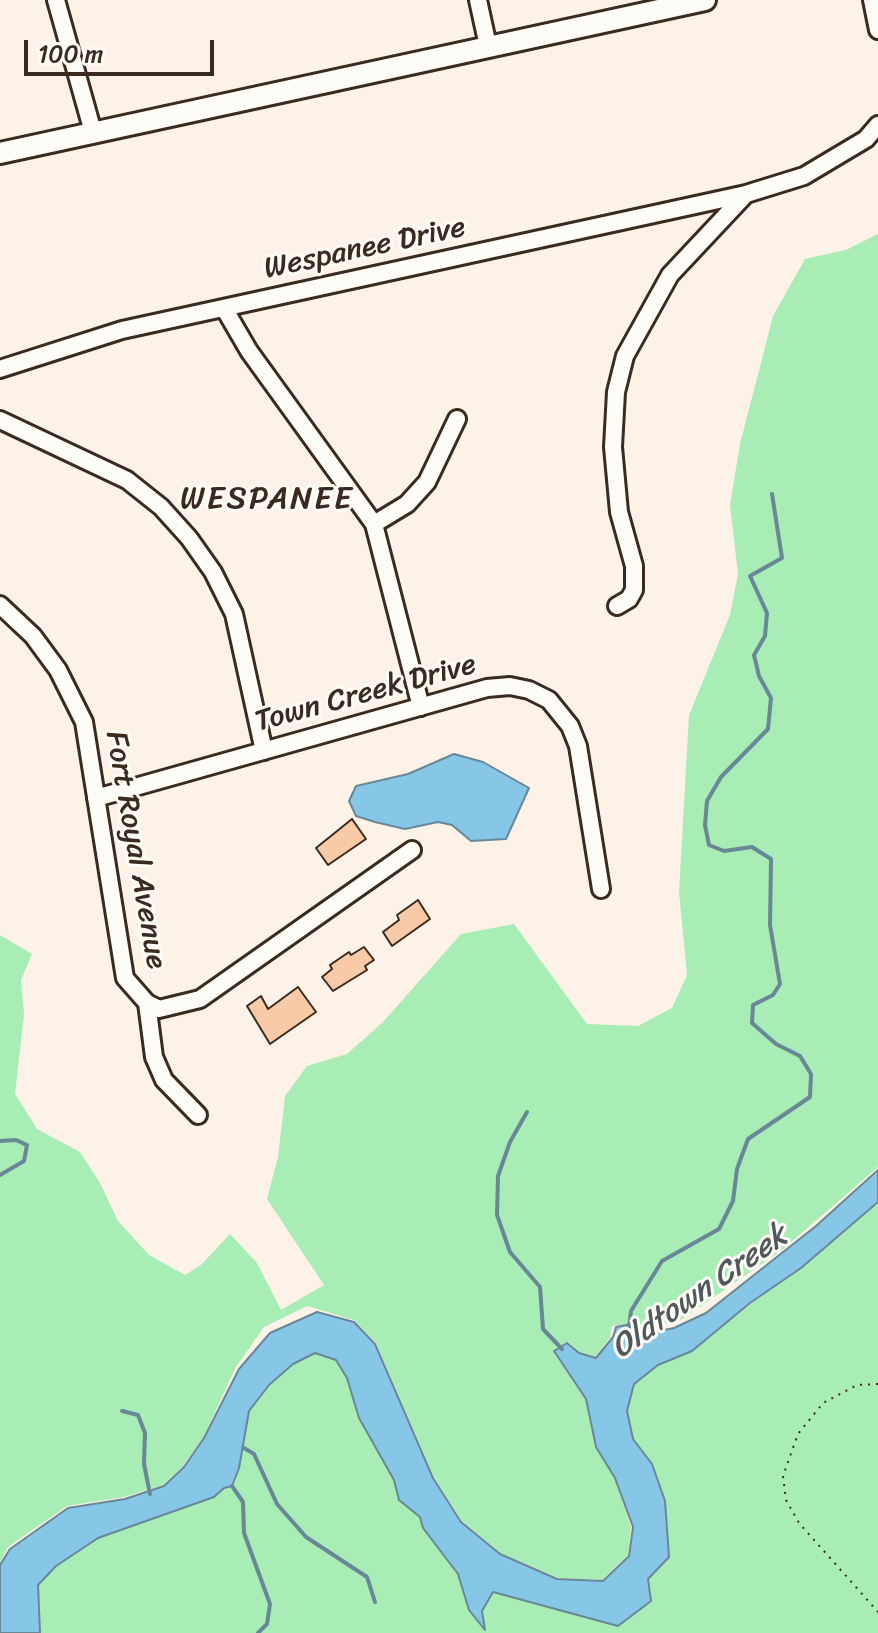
<!DOCTYPE html>
<style>
body{margin:0}
#map{position:relative;width:878px;height:1633px;overflow:hidden;background:#fcf2e7;font-family:Sriracha,sans-serif}
canvas{display:block}
.scale{position:absolute;left:24px;top:40px;width:190px;height:36px;box-sizing:border-box;border:4px solid #3b2a1e;border-top:0;padding-left:10px;font-size:24px;line-height:28px;white-space:nowrap;color:#3b2a1e;-webkit-text-stroke:6px #fdfcf7;paint-order:stroke}
</style>
<div id="map">
<canvas width="878" height="1633"></canvas>
<div class="scale">100 m</div>
</div>
<script>
const ctx = document.querySelector('canvas').getContext('2d');
ctx.lineJoin = 'round';
function fillPath(path, color) { ctx.fillStyle = color; ctx.fill(path, 'evenodd'); }
const shape = rows => new Path2D(rows.map(r => 'M' + r).join(''));
function stroke(path, color, width, dash) { ctx.strokeStyle = color; ctx.lineWidth = width; ctx.lineCap = dash ? 'butt' : 'round'; ctx.setLineDash(dash || []); ctx.stroke(path); }
function drawText(font, color, halo, rows, align = 'center') {
  ctx.font = font + ' Sriracha,sans-serif'; ctx.lineWidth = 6; ctx.setLineDash([]); ctx.textBaseline = 'middle'; ctx.strokeStyle = halo; ctx.fillStyle = color; for (const [text, x, y, turn = 0] of rows) {
    ctx.save(); ctx.translate(x, y); ctx.rotate((+turn || 0) * Math.PI / 180); ctx.textAlign = isNaN(turn) ? turn : align; if (halo) ctx.strokeText(text, 0, 0); ctx.fillText(text, 0, 0); ctx.restore();
  }
}
fillPath(shape([
 [878,234,878,1167,782,1250,682,1319,644,1329,633,1323,612,1326,610,1337,596,1357,579,1352,568,1342,553,1351,585,1399,595,1447,615,1478,631,1527,628,1555,602,1580,558,1578,500,1553,462,1521,434,1477,376,1343,354,1320,307,1306,264,1327,236,1367,203,1438,182,1467,163,1485,124,1497,67,1506,8,1547,0,1562,0,935,32,954,21,980,24,1014,15,1094,37,1129,80,1152,100,1183,118,1221,149,1255,185,1275,201,1265,230,1234,257,1263,281,1310,324,1285,267,1199,278,1157,285,1096,307,1066,347,1054,383,1022,461,934,514,924,587,1024,638,1026,672,1008,687,975,679,892,689,715,730,615,738,574,730,505,740,444,773,316,805,259,846,250],
 [878,1202,878,1633,40,1633,38,1585,56,1566,98,1538,214,1497,239,1468,249,1411,269,1385,293,1364,315,1353,336,1360,347,1378,359,1418,394,1480,399,1500,420,1517,423,1528,434,1537,463,1584,619,1625,648,1579,652,1464,633,1439,627,1411,634,1384,658,1365,692,1351]
]), '#a8ecb6');
const water = shape([
 [454,754,483,762,529,788,506,839,471,841,452,825,438,822,405,829,375,822,356,816,349,801,356,786,408,774,454,754],
 [878,1170,878,1202,801,1268,750,1303,692,1351,658,1365,634,1384,627,1411,633,1439,652,1464,665,1501,669,1557,648,1579,651,1601,618,1626,493,1592,482,1611,485,1630,469,1610,458,1574,423,1528,420,1517,399,1500,394,1480,359,1418,347,1378,336,1360,315,1353,293,1364,269,1385,249,1411,239,1468,232,1486,224,1488,214,1497,98,1538,56,1566,38,1585,40,1633,0,1633,0,1565,10,1549,68,1508,125,1499,164,1486,184,1467,204,1438,239,1369,270,1333,317,1312,354,1322,375,1344,433,1478,461,1522,500,1554,557,1579,603,1581,629,1556,633,1527,615,1478,596,1447,586,1399,554,1351,567,1343,579,1353,596,1358,613,1337,616,1327,631,1324,649,1333,674,1328,706,1313,816,1226,878,1170]
]);
fillPath(water, '#86c6e7');
stroke(water, '#688897', 2);
stroke(shape([
 [527,1112,510,1142,498,1176,497,1215,510,1252,540,1287,543,1329,562,1349],
 [0,1141,16,1140,27,1145,24,1161,0,1175],
 [629,1327,631,1311,662,1261,719,1229,733,1201,737,1169,748,1139,810,1097,811,1074,800,1056,776,1044,752,1023,753,1005,773,995,780,984,770,925,771,859,752,847,724,851,709,845,705,825,707,801,721,777,768,729,771,698,759,676,754,655,765,636,767,613,750,576,782,558,772,494],
 [122,1411,138,1415,145,1433,144,1464,150,1494],
 [244,1448,254,1454,277,1504,306,1537,367,1577,375,1602],
 [232,1486,243,1502,244,1533,270,1604,267,1624,258,1633]
]), '#688897', 4);
const building = shape([
 [352,819,366,839,328,865,316,848,352,819],
 [418,900,430,919,392,946,383,932,399,920,397,915,418,900],
 [364,947,374,960,365,966,367,970,333,991,322,977,332,969,330,965,349,952,351,955,364,947],
 [298,987,316,1012,270,1044,247,1006,261,996,268,1009,298,987]
]);
fillPath(building, '#f8caa7');
stroke(building, '#3b2a1e', 2);
const minor = shape([
 [56,0,93,132],
 [478,0,488,46],
 [872,0,878,30],
 [224,308,249,351,374,524,421,707],
 [0,369,122,330,746,194],
 [0,420,127,480,161,507,189,538,213,572,234,614,264,751],
 [374,524,407,504,427,482,457,419],
 [0,605,33,636,58,670,84,722,125,978,147,1003,159,1009,200,999,412,850],
 [617,606,629,599,634,590,634,566,619,512,613,447,616,392,625,356,670,275,746,194,804,176,866,139,878,125],
 [96,798,487,688,510,686,529,690,549,700,570,726,578,746,601,889],
 [147,1003,154,1057,164,1080,198,1115]
]);
const major = shape([
 [0,153,705,0]
]);
stroke(minor, '#3b2a1e', 22);
stroke(major, '#3b2a1e', 26);
stroke(shape([
 [878,1384,857,1385,823,1403,798,1434,783,1476,786,1500,799,1523,878,1612]
]), '#3b2a1e', 2, [2, 6]);
stroke(minor, '#fdfcf7', 16);
stroke(major, '#fdfcf7', 20);
drawText('30px', '#3b2a1e', '#fdfcf7', [
 ["Wespanee Drive",365,249,-12],
 ["Town Creek Drive",366,694,-15],
 ["Fort Royal Avenue",135,850,80]
]);
ctx.letterSpacing = '2px';
drawText('32px', '#3b2a1e', '#fdfcf7', [
 ["WESPANEE",267,500]
]);
ctx.letterSpacing = '0px';
drawText('italic 32px', '#52595a', '#fdfcf7', [
 ["Oldtown Creek",700,1293,-35]
]);
</script>
